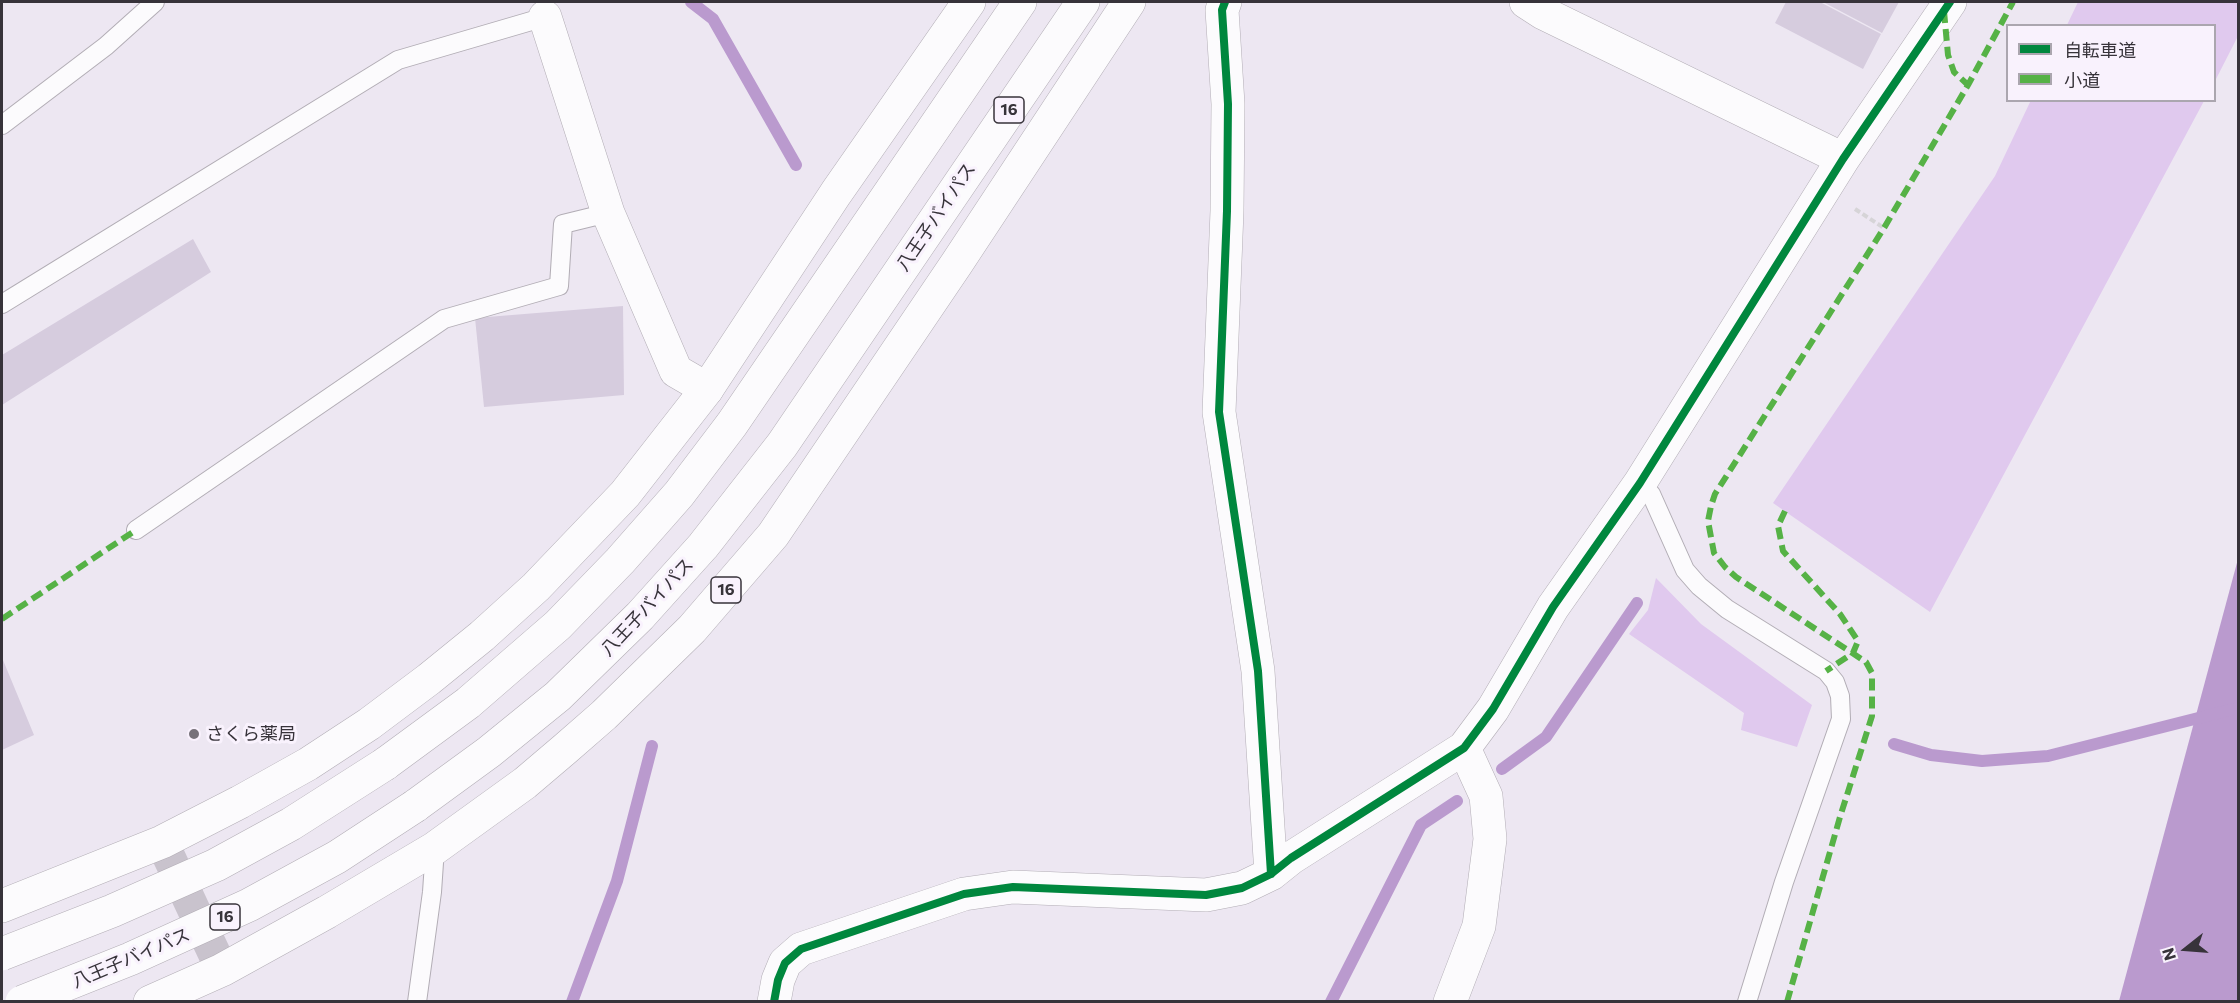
<!DOCTYPE html>
<meta charset="utf-8">
<style>
body{margin:0}
#map{position:relative;width:2240px;height:1003px;overflow:hidden;background:#ede7f2;font-family:Commissioner,"Noto Sans JP",sans-serif}
canvas{display:block}
.frame{position:absolute;inset:0;border:3px solid #37333a;pointer-events:none}
.legend{position:absolute;left:2006px;top:24px;width:210px;height:78px;box-sizing:border-box;background:#f9f2fd;border:2px solid #aba6af;margin:0;padding:8px 10px;list-style:none;font-size:18px;color:#37333a}
.legend li{display:flex;align-items:center;gap:12px;height:30px}
.legend b{width:30px;border:2px solid #aba6af}
.north{position:absolute;left:2156px;top:919px;width:60px;height:60px;-webkit-text-stroke:4px #f9f2fd;paint-order:stroke;rotate:253deg;font-size:16px;font-weight:700;line-height:24px;text-align:center;color:#37333a}
.north::after{content:'';display:block;margin:auto;width:21px;height:27px;background:#37333a;clip-path:polygon(50% 0,100% 100%,50% 72%,0 100%)}
</style>
<div id="map">
<canvas width="2240" height="1003"></canvas>
<div class="frame"></div>
<ul class="legend">
<li><b style="height:8px;background:#00873e"></b>自転車道</li>
<li><b style="height:8px;background:#56b246"></b>小道</li>
</ul>
<div class="north">N</div>
</div>
<script>
const ctx = document.querySelector('canvas').getContext('2d');
ctx.lineJoin = 'round';
function fillPath(path, color) { ctx.fillStyle = color; ctx.fill(path, 'evenodd'); }
const shape = rows => new Path2D(rows.map(r => 'M' + r).join(''));
function stroke(path, color, width, dash) { ctx.strokeStyle = color; ctx.lineWidth = width; ctx.lineCap = dash ? 'butt' : 'round'; ctx.setLineDash(dash || []); ctx.stroke(path); }
function drawText(font, color, halo, rows, align = 'center') {
  ctx.font = font + ' Commissioner,"Noto Sans JP",sans-serif'; ctx.lineWidth = 6; ctx.setLineDash([]); ctx.textBaseline = 'middle'; ctx.strokeStyle = halo; ctx.fillStyle = color; for (const [text, x, y, turn = 0] of rows) {
    ctx.save(); ctx.translate(x, y); ctx.rotate((+turn || 0) * Math.PI / 180); ctx.textAlign = isNaN(turn) ? turn : align; if (halo) ctx.strokeText(text, 0, 0); ctx.fillText(text, 0, 0); ctx.restore();
  }
}
fillPath(shape([
 [2078,2,2238,2,2238,36,2215,81,2214,26,2067,25],
 [2031,100,2204,101,1930,612,1773,503,1995,176],
 [1656,578,1701,624,1812,705,1797,747,1741,730,1744,713,1629,634,1648,610]
]), '#e0c9ee');
fillPath(shape([
 [2238,559,2238,1001,2119,1001]
]), '#ba9ace');
stroke(shape([
 [691,2,713,19,796,165],
 [1894,744,1931,755,1982,761,2048,756,2238,708],
 [1502,769,1546,737,1637,603],
 [572,1002,617,881,652,746],
 [1331,1002,1421,825,1457,801]
]), '#ba9ace', 12);
fillPath(shape([
 [1786,2,1820,2,1881,34,1863,69,1775,23],
 [1823,2,1899,2,1882,33],
 [193,239,211,272,2,405,2,355],
 [623,306,624,395,484,407,475,318],
 [2,660,3,660,34,735,2,750]
]), '#d6ccde');
stroke(shape([
 [162,842,222,970]
]), '#c9c3cd', 33, [33, 16]);
const service = shape([
 [2,125,106,46,155,2],
 [2,304,398,60,545,17,544,11],
 [1640,483,1651,494,1685,570,1699,586,1727,609,1826,671,1835,682,1840,696,1841,719,1784,882,1747,1002],
 [136,530,444,319,559,286,563,224,608,213],
 [417,1002,432,892,435,848]
]);
const minor = shape([
 [1225,2,1222,10,1228,104,1227,211,1219,412,1258,671,1271,874],
 [1526,2,1543,13,1843,159],
 [545,17,608,213,676,371,707,389],
 [774,1002,778,980,785,963,801,949,964,894,1013,887,1206,895,1242,888,1271,874,1291,858,1464,748,1493,709,1553,607,1640,483,1843,159,1950,2],
 [1450,1002,1479,926,1490,839,1486,796,1464,748]
]);
const trunk = shape([
 [385,764,468,703,558,625,620,561,679,494,732,424,1020,2],
 [415,806,489,752,558,696,640,616,703,546,782,445,1083,2],
 [2,906,162,842,240,802,308,764,369,724,429,679,482,636,536,587,625,494,707,389,836,193,969,2],
 [150,1002,222,970,327,912,435,848,525,783,565,749,604,715,692,629,773,535,957,263,1129,2]
]);
stroke(service, '#b2adb5', 20);
stroke(minor, '#b2adb5', 34);
stroke(trunk, '#b2adb5', 34);
stroke(shape([
 [1855,209,1884,228]
]), '#d6d4d7', 4, [6, 3]);
stroke(service, '#fcfbfd', 18);
stroke(minor, '#fcfbfd', 33);
stroke(trunk, '#fcfbfd', 33);
const trunkBridge = shape([
 [2,954,112,911,216,865,291,824,385,764],
 [22,1002,130,959,249,905,337,857,415,806]
]);
stroke(trunkBridge, '#b2adb5', 34, []);
stroke(trunkBridge, '#fcfbfd', 33);
stroke(shape([
 [1944,11,1948,55,1954,72,1968,85],
 [1785,511,1778,526,1783,551,1840,614,1858,641,1853,653,1826,671],
 [2,619,136,530],
 [1787,1002,1840,817,1872,716,1872,673,1866,662,1736,577,1725,567,1714,553,1708,521,1711,506,1715,494,1884,228,1968,85,2013,2]
]), '#56b246', 6, [12, 6]);
stroke(shape([
 [1225,2,1222,10,1228,104,1227,211,1219,412,1258,671,1271,874],
 [774,1002,778,980,785,963,801,949,964,894,1013,887,1206,895,1242,888,1271,874,1291,858,1464,748,1493,709,1553,607,1640,483,1843,159,1950,2]
]), '#00873e', 8);
for (const [x, y, r, color] of [
 [194,734,6,"#77727a"]
]) { const dot = new Path2D(); dot.arc(x, y, r, 0, 2 * Math.PI); ctx.fillStyle = color; ctx.fill(dot); stroke(dot, '#f9f2fd', 2); }
for (const [x, y, w] of [
 [1009,110,30],
 [726,590,30],
 [225,917,30]
]) { const box = new Path2D(); box.roundRect(x - w / 2, y - 13, w, 26, 4.5); ctx.fillStyle = '#f9f2fd'; ctx.fill(box); stroke(box, '#37333a', 1.5); }
drawText('bold 16px', '#37333a', null, [
 ["16",1009,110],
 ["16",726,590],
 ["16",225,917]
]);
drawText('18px', '#37333a', '#f9f2fd', [
 ["八王子バイパス",936,217,-56],
 ["八王子バイパス",647,607,-47],
 ["八王子バイパス",131,958,-23]
]);
drawText('18px', '#37333a', '#f9f2fd', [
 ["さくら薬局",206,734]
], 'left');
</script>
